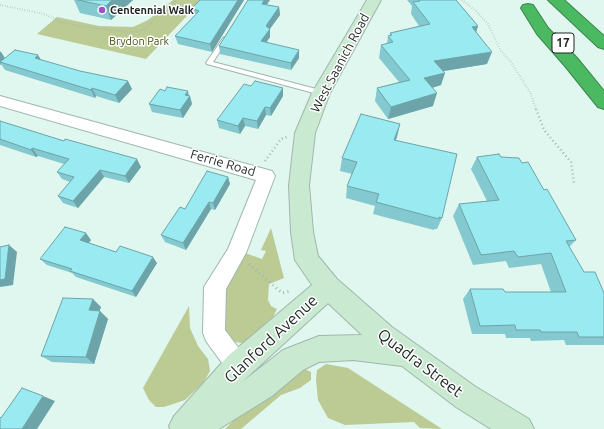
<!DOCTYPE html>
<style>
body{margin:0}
canvas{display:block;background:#dff7ef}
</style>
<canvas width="604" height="429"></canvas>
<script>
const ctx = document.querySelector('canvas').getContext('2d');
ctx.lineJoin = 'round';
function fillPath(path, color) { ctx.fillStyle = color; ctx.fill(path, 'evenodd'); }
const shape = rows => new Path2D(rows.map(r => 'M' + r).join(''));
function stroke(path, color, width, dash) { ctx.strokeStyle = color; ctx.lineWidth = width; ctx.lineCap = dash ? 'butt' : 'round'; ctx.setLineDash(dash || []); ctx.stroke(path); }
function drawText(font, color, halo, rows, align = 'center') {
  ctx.font = font + ' Ubuntu,sans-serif'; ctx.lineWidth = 3; ctx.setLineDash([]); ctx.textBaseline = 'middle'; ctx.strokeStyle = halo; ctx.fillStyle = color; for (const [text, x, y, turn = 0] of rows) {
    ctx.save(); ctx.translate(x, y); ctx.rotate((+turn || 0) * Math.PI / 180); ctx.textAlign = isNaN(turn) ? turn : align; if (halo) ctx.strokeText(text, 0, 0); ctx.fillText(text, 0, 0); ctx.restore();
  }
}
fillPath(shape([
 [173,0,202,0,146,59,37,34,57,17,99,26,133,27,148,20],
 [271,228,284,278,269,284,268,300,271,306,277,309,272,319,251,339,243,343,233,342,221,335,218,296,242,252,262,259,266,251,261,250],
 [189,306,190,328,198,346,208,359,210,371,203,383,185,400,164,407,156,407,149,400,143,388],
 [326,364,348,368,442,429,420,428,414,422,345,425,328,418,318,400,316,380,317,370],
 [303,368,311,372,311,380,300,388,281,395,241,429,225,429,259,395]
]), '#bbcb93');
const lane = shape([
 [225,37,228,39,213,62,324,91,325,93,321,95,207,64,206,63,223,38,225,37]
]);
const street = shape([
 [0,96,272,171,275,176,246,253,226,289,225,330,246,358,250,366,246,374,238,378,230,374,206,341,203,333,204,287,228,249,256,180,0,106,0,96]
]);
const secondary = shape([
 [367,0,381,0,330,93,315,133,309,185,313,232,318,256,337,279,392,327,476,387,529,419,534,429,491,429,456,407,402,366,353,360,319,362,303,370,272,396,219,429,170,429,169,426,174,416,228,356,312,285,295,260,291,232,289,185,295,133,312,93,367,0],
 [328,303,362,335,319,336,283,350,242,382,328,303]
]);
const highway = shape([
 [548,0,564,0,604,36,604,49,598,47,548,0],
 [528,4,533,5,548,28,577,58,604,91,604,109,598,107,565,66,537,34,521,8,523,5,528,4]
]);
stroke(lane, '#a0b6af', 2);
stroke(street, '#a0b6af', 2);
stroke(secondary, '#a0b6af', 2);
stroke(highway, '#3b854c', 2);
stroke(shape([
 [462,0,476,11,488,24,501,51,511,62,531,94,536,110],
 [0,5,44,14,62,22,84,27,132,32,144,30,158,15,177,0]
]), '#a3b6b0', 2, [0.5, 2]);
stroke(shape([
 [536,109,544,130,571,162,574,183],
 [265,161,281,139,287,137]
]), '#a3b6b0', 2.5, [1, 3]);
stroke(shape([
 [249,264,282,293,291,291]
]), '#a3b6b0', 3, [1, 3.5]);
fillPath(lane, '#fff');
fillPath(street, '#fff');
fillPath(secondary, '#c9ead0');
fillPath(highway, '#4bb862');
fillPath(shape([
 [74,0,133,0,111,20,80,13],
 [244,0,212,52,178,44,175,36,194,16,192,8],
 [407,0,456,0,478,26,476,32,487,64,444,71,441,85,432,88,433,106,388,119,375,101,377,88,399,82,379,58,381,45,387,44,388,36,390,36,390,33,419,26,411,14,412,6],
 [267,5,279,7,280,15,270,29,270,37,266,42,299,58,291,70,220,54,219,46],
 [0,51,1,52,5,58,41,60,132,89,119,103,96,96,95,98,5,70,1,64,0,65],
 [165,91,189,95,192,104,183,118,152,112,149,104],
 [283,96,271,116,266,115,258,129,245,126,240,134,219,128,217,120],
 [0,121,141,167,129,183,104,177,78,208,63,203,58,196,70,182,62,179,57,172,64,164,38,156,36,157,0,145],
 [400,124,395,141,442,218,437,229,434,229,434,230,373,214,375,206,346,198,347,186,352,174,340,171,342,158],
 [477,157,501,157,522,163,544,190,576,240,569,247,584,272,604,293,604,345,566,345,564,340,531,341,530,338,506,338,505,334,472,334,463,299,470,289,505,292,551,292,541,264,509,268,506,261,473,265,453,216,459,204,487,201,471,169],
 [228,177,230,184,215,210,211,209,186,250,165,242,161,235,185,209],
 [91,240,89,243,116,252,157,263,136,297,76,277,72,273,47,265,40,259],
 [101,307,99,311,108,319,94,364,52,362,41,356]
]), '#84c9cf');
fillPath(shape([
 [112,0,133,0,111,20,106,6],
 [238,0,244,0,212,52,210,44],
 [264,0,270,0,262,12,262,4],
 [279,7,280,15,266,34,266,26],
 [478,26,474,39,472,27],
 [270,29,270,37,262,49,261,41],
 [299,50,299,58,291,70,291,63],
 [0,52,1,52,6,60,0,62,1,64,0,65],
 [492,52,487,64,431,73,434,61],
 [38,55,43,63,35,58],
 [445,73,441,85,421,91,424,78],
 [128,81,132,89,119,103,115,95],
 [92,88,96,96,95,98,91,90],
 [283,88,283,96,271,116,270,108],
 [188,91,189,97,190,96,192,104,183,118,180,110,185,95],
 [437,93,433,106,388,119,391,107],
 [265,107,266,115,258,129,257,121],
 [243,118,245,126,240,134,238,126],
 [400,124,397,137,391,153,394,140],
 [32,148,38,156,36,157,31,150],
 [137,159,141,167,129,183,125,176],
 [100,170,104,177,78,208,73,201],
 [228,177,230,184,215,210,213,203],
 [209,202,211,209,186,250,183,243],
 [86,233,91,240,86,247,80,240],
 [9,245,17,252,13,285,0,287,0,280],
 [153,257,157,263,136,297,132,291],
 [93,299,101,307,97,318,89,310],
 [100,311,108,319,94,364,86,357],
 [43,396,55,401,37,429,22,429]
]), '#6ca4a9');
const building = shape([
 [78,0,112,0,106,6,78,0],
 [200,0,238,0,210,44,175,36,199,11,192,8,200,0],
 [248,0,264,0,262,4,279,7,266,26,270,29,261,41,299,50,291,63,219,46,248,0],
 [419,0,456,0,478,26,472,27,492,52,434,61,445,73,424,78,437,93,391,107,377,88,410,80,381,45,393,42,388,36,392,35,390,33,430,24,413,2,420,1,419,0],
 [15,50,38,55,35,58,80,71,128,81,115,95,92,88,91,90,0,62,15,50],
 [255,81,283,88,270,108,265,107,257,121,243,118,238,126,217,120,244,84,251,86,255,81],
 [167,87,188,91,185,95,190,96,180,110,149,104,160,89,165,91,167,87],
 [361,114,400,124,394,140,457,154,442,218,439,217,439,219,376,202,379,194,347,186,357,162,342,158,361,114],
 [0,121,64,141,65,139,137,159,125,176,100,170,73,201,58,196,74,177,57,172,69,159,32,148,31,150,0,139,0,121],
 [499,154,501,157,519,158,522,163,528,162,544,190,547,189,576,240,566,241,584,272,595,272,604,293,604,337,579,337,577,332,541,332,540,330,516,330,515,325,480,326,470,289,503,289,505,292,566,292,551,253,518,257,514,251,481,255,459,204,499,200,477,157,499,154],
 [207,171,228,177,213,203,209,202,183,243,161,235,180,207,185,209,207,171],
 [65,227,86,233,80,240,116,252,120,246,153,257,132,291,70,271,72,269,40,259,65,227],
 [9,245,5,279,0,280,0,247,9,245],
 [63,298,93,299,89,310,100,311,86,357,41,356,63,298],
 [22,388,43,396,22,429,0,429,0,417,1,418,22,388]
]);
fillPath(building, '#9aeaf1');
stroke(building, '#6ca4a9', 1);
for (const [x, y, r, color] of [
 [102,10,4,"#9d53c5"]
]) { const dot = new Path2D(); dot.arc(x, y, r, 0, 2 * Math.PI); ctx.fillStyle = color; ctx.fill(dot); stroke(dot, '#fff', 1.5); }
drawText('bold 11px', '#1c2522', '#fff', [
 ["Centennial Walk",110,10]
], 'left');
drawText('11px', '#445111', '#fff', [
 ["Brydon Park",139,41]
]);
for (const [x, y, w] of [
 [563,43,22]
]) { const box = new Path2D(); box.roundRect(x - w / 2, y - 10, w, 20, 3); ctx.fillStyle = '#fff'; ctx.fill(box); stroke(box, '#1c2522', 1); }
drawText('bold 12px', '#1c2522', null, [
 ["17",563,43]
]);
drawText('13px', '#1c2522', '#fff', [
 ["West Saanich Road",340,63,-62],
 ["Ferrie Road",223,163,16]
]);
drawText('16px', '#1c2522', '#fff', [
 ["Glanford Avenue",271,339,-43],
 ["Quadra Street",420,363,37]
]);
</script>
